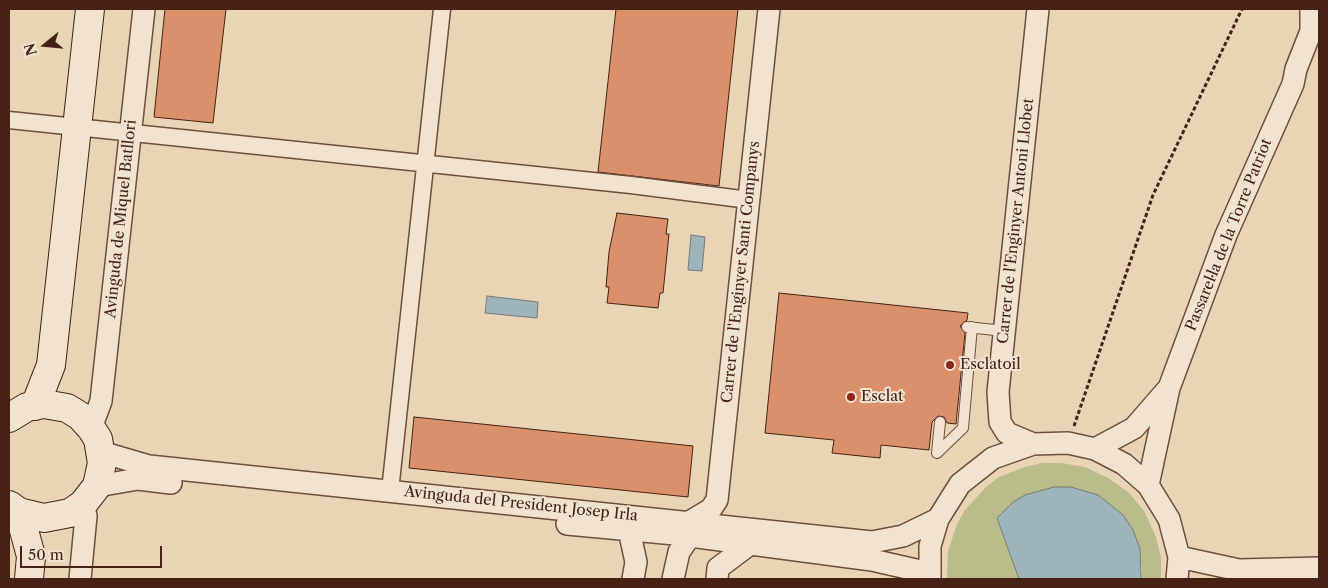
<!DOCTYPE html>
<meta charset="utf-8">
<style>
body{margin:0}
#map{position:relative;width:1328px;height:588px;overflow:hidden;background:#e9d4b5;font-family:"Libre Caslon Text",serif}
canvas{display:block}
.frame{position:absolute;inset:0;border:10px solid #452213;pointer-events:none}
.north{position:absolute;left:20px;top:20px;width:50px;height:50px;-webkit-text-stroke:4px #f1e3cf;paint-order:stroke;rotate:253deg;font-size:14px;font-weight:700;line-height:20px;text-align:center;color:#452213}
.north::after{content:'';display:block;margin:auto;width:18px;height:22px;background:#452213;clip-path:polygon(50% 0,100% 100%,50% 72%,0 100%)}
.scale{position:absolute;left:20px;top:546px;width:142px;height:22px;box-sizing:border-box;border:2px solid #452213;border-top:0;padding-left:6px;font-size:15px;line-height:18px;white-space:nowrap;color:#452213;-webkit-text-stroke:4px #f1e3cf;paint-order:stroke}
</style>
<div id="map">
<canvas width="1328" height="588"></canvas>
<div class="frame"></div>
<div class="north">N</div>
<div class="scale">50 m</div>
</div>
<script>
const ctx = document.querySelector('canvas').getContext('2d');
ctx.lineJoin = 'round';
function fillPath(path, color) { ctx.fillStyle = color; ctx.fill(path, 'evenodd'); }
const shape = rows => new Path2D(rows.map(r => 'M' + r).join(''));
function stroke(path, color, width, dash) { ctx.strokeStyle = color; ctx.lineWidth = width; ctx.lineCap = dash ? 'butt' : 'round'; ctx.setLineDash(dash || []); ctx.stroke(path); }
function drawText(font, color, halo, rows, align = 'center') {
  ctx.font = font + ' "Libre Caslon Text",serif'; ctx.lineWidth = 4; ctx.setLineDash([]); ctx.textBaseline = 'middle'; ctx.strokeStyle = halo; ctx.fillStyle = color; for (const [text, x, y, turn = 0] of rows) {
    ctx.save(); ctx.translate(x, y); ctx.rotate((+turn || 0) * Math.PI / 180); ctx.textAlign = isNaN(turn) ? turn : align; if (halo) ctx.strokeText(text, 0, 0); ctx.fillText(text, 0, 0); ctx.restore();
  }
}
fillPath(shape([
 [1042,463,1061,463,1085,467,1110,479,1129,493,1144,511,1156,537,1161,558,1161,579,1141,579,1142,566,997,518,1019,579,947,579,948,551,957,524,965,510,986,487,999,477,1025,467]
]), '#babc8b');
const water = shape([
 [691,235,705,237,702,271,688,270,691,235],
 [487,296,538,302,537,318,485,313,487,296],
 [1054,487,1071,487,1098,495,1123,515,1133,530,1140,549,1141,579,1019,579,997,518,1013,502,1025,495,1054,487]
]);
fillPath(water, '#9db5ba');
stroke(water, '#7a7a77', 1);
const building = shape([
 [165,9,226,9,213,123,154,117,165,9],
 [616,9,738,9,719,186,598,172,616,9],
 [617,213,668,219,666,234,669,234,663,293,660,293,658,308,607,303,609,287,606,287,609,252,617,213],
 [779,293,968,313,967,320,960,326,965,333,956,424,947,423,944,417,938,416,932,422,929,450,881,445,880,458,832,453,834,440,765,433,779,293],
 [414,417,693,446,688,497,409,468,414,417]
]);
fillPath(building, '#da916b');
stroke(building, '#452213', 1);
const service = shape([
 [967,327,1004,331],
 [937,453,963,428,972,327],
 [937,453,940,422]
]);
const pedestrian = shape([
 [9,120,631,185,749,200],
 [390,491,442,9]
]);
const minor = shape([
 [91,428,101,401,144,9],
 [1033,444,1007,433,1000,422,998,392,1038,9],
 [1095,449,1134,428,1167,390],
 [101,452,149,466,872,542,903,536,938,519],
 [1148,485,1169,388,1226,235,1293,84,1296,69,1311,31,1311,9],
 [97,486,138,479,171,483],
 [691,521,711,509,717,500,769,9],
 [567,524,675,534,872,560,929,573],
 [629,530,636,562,633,579],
 [1179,557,1239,570,1319,568],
 [80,579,86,516,83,504],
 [673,579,679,552,690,536],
 [717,579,718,568,750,544],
 [930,579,930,546,938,519,960,484,993,458,1033,444,1068,443,1095,449,1124,464,1148,485,1169,519,1179,557,1177,579]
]);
const secondary = shape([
 [35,406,51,365,90,9],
 [9,418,27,407,44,404,67,408,80,416,91,428,98,439,102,463,97,486,83,504,70,513,44,518,19,512,9,505],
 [19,512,31,556,29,579]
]);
stroke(service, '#6e4e3c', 12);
stroke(pedestrian, '#6e4e3c', 19);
stroke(minor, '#6e4e3c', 24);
stroke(secondary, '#452213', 30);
stroke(shape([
 [1074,426,1153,195,1242,9]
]), '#452213', 3, [4, 2.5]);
stroke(service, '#f1e3cf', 10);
stroke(pedestrian, '#f1e3cf', 16);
stroke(minor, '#f1e3cf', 21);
stroke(secondary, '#f1e3cf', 28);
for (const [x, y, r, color] of [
 [950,365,5,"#8f2418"],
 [851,397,5,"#8f2418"]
]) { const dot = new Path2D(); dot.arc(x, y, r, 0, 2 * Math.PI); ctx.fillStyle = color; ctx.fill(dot); stroke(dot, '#f1e3cf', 2); }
drawText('15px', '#452213', '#f1e3cf', [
 ["Avinguda de Miquel Batllori",121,219,-84],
 ["Carrer de l'Enginyer Antoni Llobet",1016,221,-84],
 ["Passarel·la de la Torre Patriot",1229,235,-68],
 ["Carrer de l'Enginyer Santi Companys",741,272,-84],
 ["Avinguda del President Josep Irla",521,504,6]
]);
drawText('15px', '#452213', '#f1e3cf', [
 ["Esclatoil",960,365],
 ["Esclat",861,397]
], 'left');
</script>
